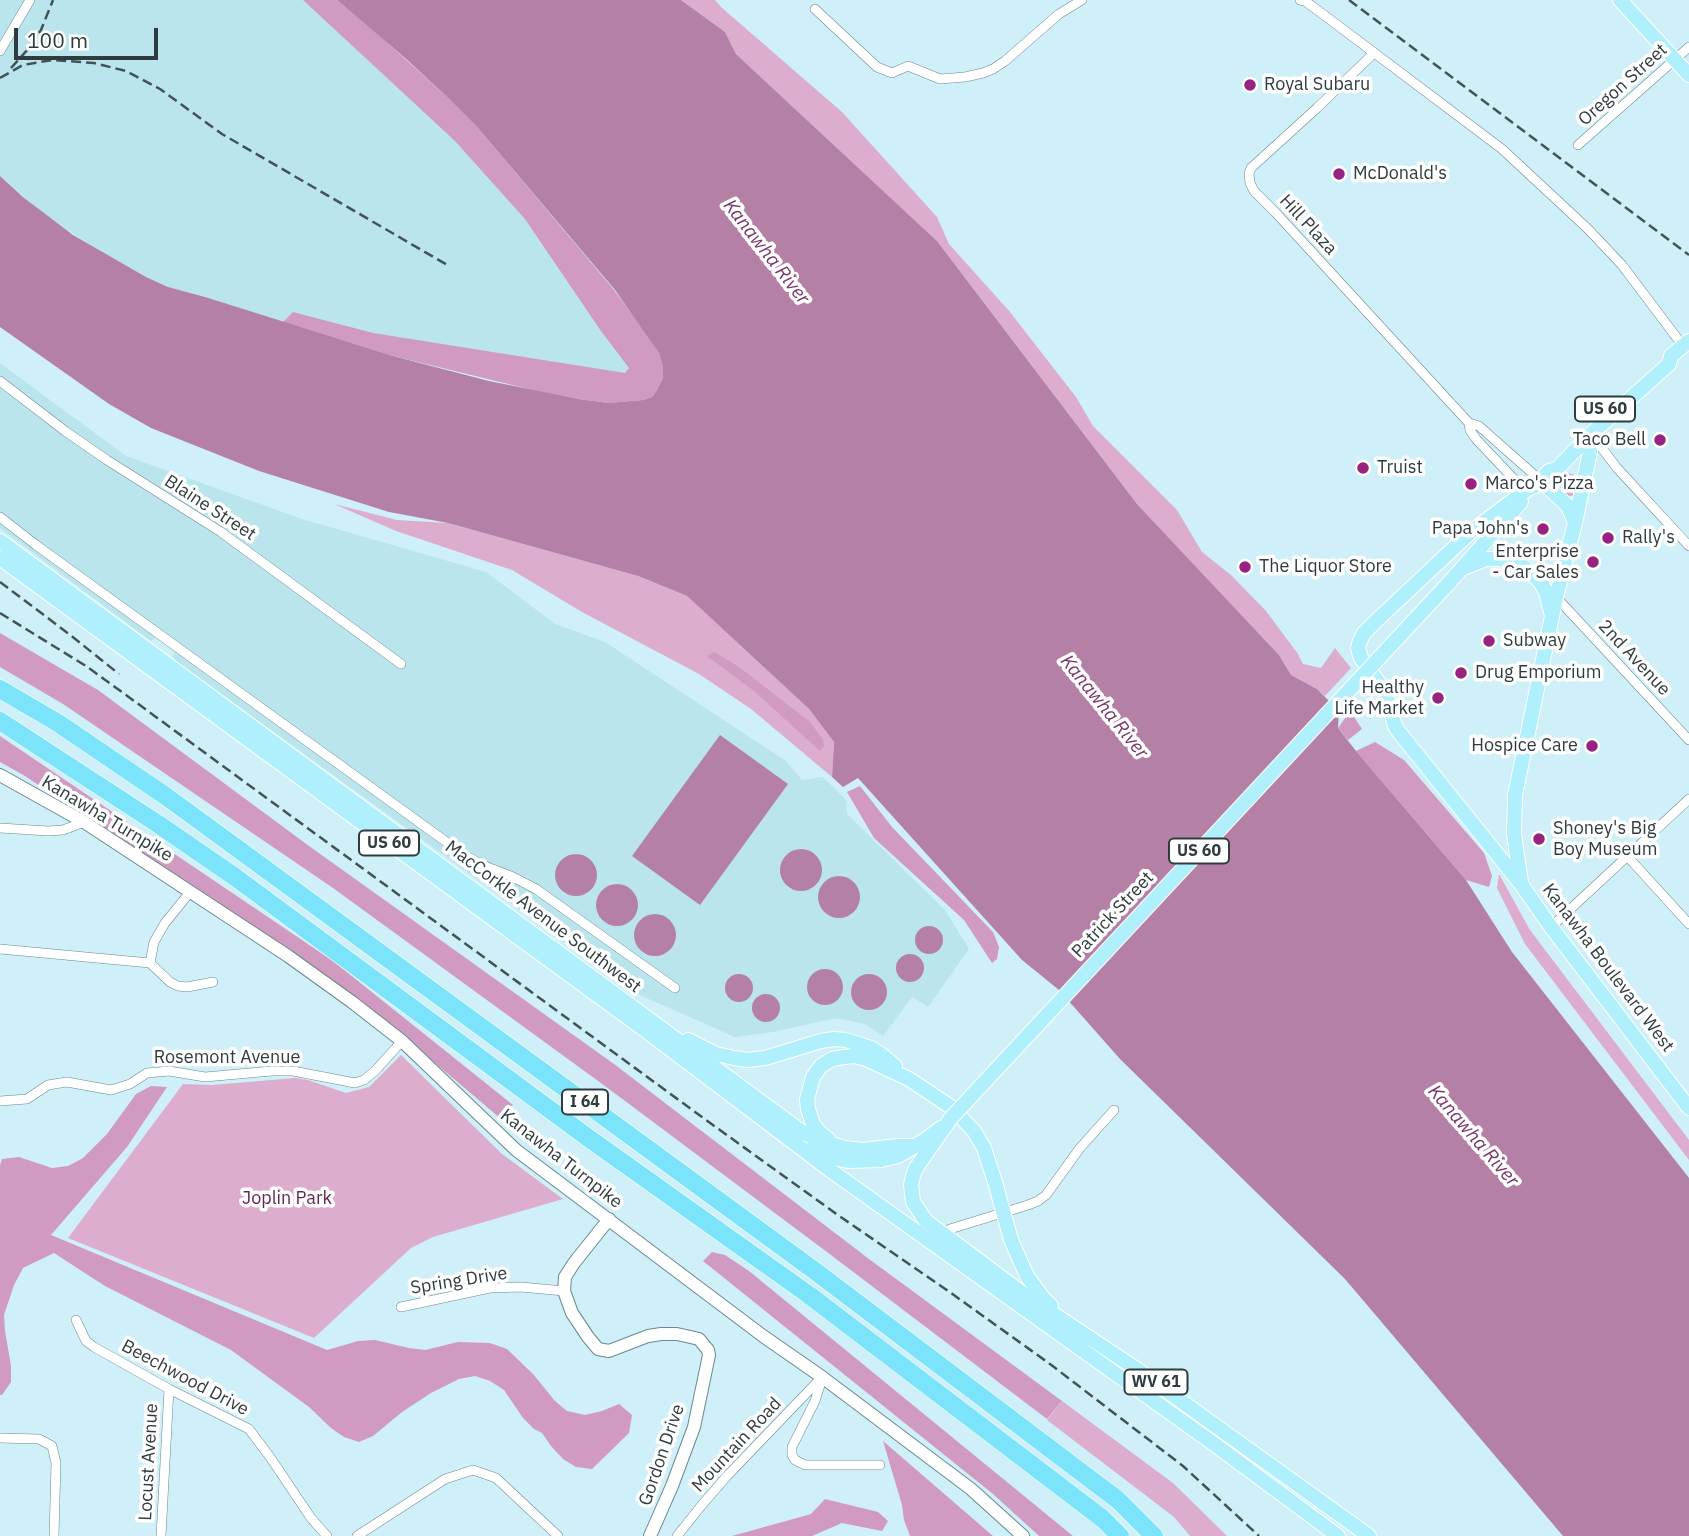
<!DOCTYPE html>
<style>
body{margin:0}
#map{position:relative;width:1689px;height:1536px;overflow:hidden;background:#cff0f8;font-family:"IBM Plex Sans",sans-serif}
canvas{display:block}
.scale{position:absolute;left:14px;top:28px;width:144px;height:32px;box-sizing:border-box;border:4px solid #2f3c3f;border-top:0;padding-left:9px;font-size:21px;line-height:24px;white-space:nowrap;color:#2f3c3f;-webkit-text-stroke:5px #fff;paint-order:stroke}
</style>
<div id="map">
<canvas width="1689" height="1536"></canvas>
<div class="scale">100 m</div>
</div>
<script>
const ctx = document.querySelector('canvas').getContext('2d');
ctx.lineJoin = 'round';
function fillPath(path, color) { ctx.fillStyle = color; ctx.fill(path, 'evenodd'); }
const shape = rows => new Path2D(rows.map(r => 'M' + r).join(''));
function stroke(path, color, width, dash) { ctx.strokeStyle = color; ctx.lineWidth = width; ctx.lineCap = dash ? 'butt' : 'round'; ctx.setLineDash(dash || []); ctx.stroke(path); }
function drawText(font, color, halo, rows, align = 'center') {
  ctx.font = font + ' "IBM Plex Sans",sans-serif'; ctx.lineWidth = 7; ctx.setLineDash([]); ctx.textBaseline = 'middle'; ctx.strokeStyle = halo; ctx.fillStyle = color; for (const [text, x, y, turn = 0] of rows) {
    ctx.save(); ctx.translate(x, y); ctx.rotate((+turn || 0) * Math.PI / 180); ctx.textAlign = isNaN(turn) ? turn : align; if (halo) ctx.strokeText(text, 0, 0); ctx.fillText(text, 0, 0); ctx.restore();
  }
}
fillPath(shape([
 [0,0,337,0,478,128,614,290,657,390,294,326,205,297,168,287,146,277,100,251,49,218,0,176],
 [0,363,126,456,302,519,486,572,555,624,605,642,786,761,802,780,823,777,846,800,847,814,945,910,969,949,928,1007,912,997,883,1036,865,1024,836,1018,773,1032,735,1037,633,992,174,660,173,655,176,647,157,636,151,641,0,528]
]), '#bae5ed');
fillPath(shape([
 [681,0,715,0,721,7,842,112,937,217,949,244,1010,312,1076,397,1093,426,1177,510,1202,552,1231,575,1266,611,1298,654,1303,664,1321,668,1335,648,1351,668,1325,696,1317,689,1291,675,1279,655,1137,504,937,241,736,54,725,32],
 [1565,473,1573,474,1578,480,1574,496,1567,496,1557,486,1558,481],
 [334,504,397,520,448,523,638,576,687,596,809,709,834,742,832,777,751,709,699,674,582,612,512,570,396,531],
 [1499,874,1530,930,1689,1140,1689,1160,1525,944,1497,888],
 [401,1055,502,1154,563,1199,433,1237,411,1248,314,1338,68,1238,183,1084,212,1085,295,1078,308,1080,346,1093,369,1087],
 [1062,1401,1173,1483,1227,1536,1190,1536,1174,1517,1047,1420]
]), '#ddadce');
fillPath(shape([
 [303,0,337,0,382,38,446,96,478,128,614,290,647,334,659,353,663,367,663,378,657,390,652,397,643,400,608,403,579,399,537,391,393,356,283,322,293,312,373,333,625,373,629,368,601,331,525,219,455,141],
 [0,633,98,690,309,846,614,1064,869,1259,1062,1401,1047,1419,827,1252,605,1086,333,888,63,704,0,667],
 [714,652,739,667,810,722,823,740,824,746,820,751,754,691,707,656],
 [1350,711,1362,729,1348,740,1338,728],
 [0,736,333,961,513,1105,500,1118,363,1002,25,776,0,762],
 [1375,742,1404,760,1484,853,1492,876,1489,887,1466,880,1356,751],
 [860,786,892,827,993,932,999,947,997,959,992,963,964,920,874,838,847,792],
 [151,1086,167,1087,127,1147,51,1235,327,1350,358,1341,375,1340,409,1348,425,1350,458,1342,490,1343,507,1349,533,1374,555,1401,567,1411,585,1415,602,1411,619,1404,632,1415,629,1433,592,1469,576,1467,563,1459,551,1446,542,1433,534,1429,523,1418,504,1390,490,1381,475,1376,459,1379,431,1393,402,1412,373,1436,359,1442,344,1437,331,1428,309,1407,231,1350,105,1286,54,1253,23,1268,14,1285,4,1315,5,1331,11,1366,11,1382,2,1395,0,1395,0,1165,2,1159,19,1157,52,1168,68,1166,83,1158,107,1134,136,1094],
 [712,1252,725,1255,749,1271,1073,1536,1039,1536,993,1494,703,1261],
 [883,1441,993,1536,910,1536,904,1520,902,1505],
 [825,1499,878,1512,888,1521,882,1531,842,1523,812,1536,732,1536,811,1514]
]), '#d19ac0');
fillPath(shape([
 [337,0,681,0,725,32,736,54,937,241,1137,504,1279,655,1291,675,1317,689,1339,711,1338,728,1356,751,1466,880,1512,952,1689,1178,1689,1536,1563,1536,1345,1279,1120,1059,1059,990,1022,960,858,778,843,787,832,777,834,742,809,709,687,596,638,576,448,523,389,512,259,471,151,428,109,404,0,327,0,176,23,197,73,235,146,277,168,287,205,297,393,356,489,381,579,399,608,403,643,400,652,397,657,390,663,378,663,367,659,353,615,290,478,128,446,96,405,58],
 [720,735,788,784,700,905,632,856],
 '780 870a21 21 0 1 1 42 0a21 21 0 1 1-42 0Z',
 '555 875a21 21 0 1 1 42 0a21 21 0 1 1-42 0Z',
 '818 897a21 21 0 1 1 42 0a21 21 0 1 1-42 0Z',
 '596 905a21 21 0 1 1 42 0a21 21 0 1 1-42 0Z',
 '634 935a21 21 0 1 1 42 0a21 21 0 1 1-42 0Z',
 '915 940a14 14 0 1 1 28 0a14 14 0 1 1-28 0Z',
 '896 968a14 14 0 1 1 28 0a14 14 0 1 1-28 0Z',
 '807 987a18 18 0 1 1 36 0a18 18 0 1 1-36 0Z',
 '851 992a18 18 0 1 1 36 0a18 18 0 1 1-36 0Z',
 '725 988a14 14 0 1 1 28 0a14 14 0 1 1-28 0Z',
 '752 1008a14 14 0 1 1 28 0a14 14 0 1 1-28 0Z'
]), '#b580a5');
const street = shape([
 [1300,0,1305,1,1320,12,1502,149,1588,229,1622,265,1683,346],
 [815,9,877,67,892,73,908,66,940,79,965,77,983,73,993,69,1005,61,1059,14,1082,0],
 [0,51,30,0],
 [1374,53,1317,108,1251,168,1249,174,1250,183,1254,191,1276,213,1469,423],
 [1578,145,1689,47],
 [0,381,65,431,107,460,221,532,401,664],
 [1591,434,1617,468,1689,546],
 [1527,493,1476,439,1470,430,1469,423,1479,426,1540,480],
 [0,517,36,545,463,854,482,865,513,877,536,889,675,988],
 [1556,597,1689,740],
 [0,828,48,831,63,830,84,822],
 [1627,856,1689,924],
 [1551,927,1689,799],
 [0,949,150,963],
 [150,963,154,942,165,923,191,891],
 [150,963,170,982,178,986,187,987,213,982],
 [0,1101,27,1099,48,1085,67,1082,111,1090,130,1084,147,1073,169,1071,205,1077,272,1071,293,1071,355,1083,364,1080,375,1071,402,1041],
 [940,1234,950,1229,1028,1205,1038,1201,1046,1195,1080,1148,1114,1110],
 [401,1307,490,1288,521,1287,564,1291],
 [76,1320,86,1341,94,1347,169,1389,249,1429,270,1457,311,1518,327,1536],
 [822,1379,815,1401,792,1447,792,1455,795,1460,805,1465,880,1465],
 [0,1438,39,1439,52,1446,56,1463,54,1536],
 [161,1536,169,1389],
 [357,1536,445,1479,473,1470,496,1478,558,1536],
 [677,1536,701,1506,727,1476,822,1377]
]);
const secondary = shape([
 [0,775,84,822,288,956,352,1002,402,1041,516,1150,763,1336,822,1377,971,1489,1023,1536],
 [609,1219,574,1263,565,1277,564,1291,572,1313,588,1337,598,1349,609,1351,648,1336,661,1334,677,1334,699,1339,708,1350,709,1355,694,1427,672,1486,650,1536]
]);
const primary = shape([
 [1620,0,1689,75],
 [1540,480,1472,531,1375,622,1364,633,1360,641,1358,648,1359,652,1361,658,1386,693,1395,726,1399,732,1521,884,1551,927,1689,1108],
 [1540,480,1568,506,1575,523],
 [1534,487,1549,471,1557,469,1591,434,1669,364,1671,356,1689,341],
 [0,541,802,1132,818,1140,845,1148,863,1150,897,1146,913,1146],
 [0,558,649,1033,830,1170,1214,1444,1338,1536],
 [1466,567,1486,559,1499,559,1512,561,1521,565,1529,570,1541,583,1546,592,1551,612],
 [1447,585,1521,502],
 [1521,882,1514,834,1515,795,1556,597,1575,523,1590,452,1591,434],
 [688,1040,716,1054,734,1058,748,1060,765,1058,821,1041,834,1039,846,1040,871,1048,882,1055,895,1066],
 [951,1118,916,1168,913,1176,911,1185,913,1202,926,1221,1022,1293,1138,1370,1369,1536],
 [828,1139,819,1132,813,1124,808,1109,807,1099,813,1077,821,1066,832,1059,844,1057,855,1056,866,1059,909,1079,951,1107,974,1131,984,1148,995,1182,1011,1240,1027,1276,1043,1298,1051,1306],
 [811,1149,830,1157,848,1161,881,1160,898,1156,925,1140,941,1128]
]);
const highway = shape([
 [0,689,58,723,167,797,815,1271,1118,1500,1154,1536],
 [0,721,158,824,235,877,587,1137,809,1295,1103,1519,1120,1536]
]);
stroke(street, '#6a888f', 10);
stroke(secondary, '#6a888f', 14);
stroke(primary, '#fff', 16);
stroke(highway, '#fff', 19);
stroke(street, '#fff', 9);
stroke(secondary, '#fff', 12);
stroke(primary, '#b0effc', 14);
stroke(highway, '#7ce4fa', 18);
stroke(shape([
 [1349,0,1689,255],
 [11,68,30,47,41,30,53,0],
 [0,78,23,65,52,60,94,63,126,71,160,89,222,134,449,266],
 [0,582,69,634,119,674],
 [0,613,86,666,126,695,706,1120,835,1213,951,1293,1050,1364,1183,1466,1259,1536]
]), '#435256', 2.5, [10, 5]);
const primaryBridge = shape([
 [951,1118,1447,585]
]);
stroke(primaryBridge, '#fff', 16, []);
stroke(primaryBridge, '#b0effc', 14);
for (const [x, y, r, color] of [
 [1250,85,7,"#97227f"],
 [1339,174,7,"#97227f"],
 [1660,440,7,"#97227f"],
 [1363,468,7,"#97227f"],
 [1471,484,7,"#97227f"],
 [1543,529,7,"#97227f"],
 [1608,538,7,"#97227f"],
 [1593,562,7,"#97227f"],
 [1245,567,7,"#97227f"],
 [1489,641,7,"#97227f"],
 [1461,673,7,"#97227f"],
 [1438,698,7,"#97227f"],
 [1592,746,7,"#97227f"],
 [1539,839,7,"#97227f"]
]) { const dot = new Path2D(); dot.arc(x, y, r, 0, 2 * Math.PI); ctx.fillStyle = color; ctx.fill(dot); stroke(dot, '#fff', 2.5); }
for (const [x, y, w] of [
 [1605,409,60],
 [389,843,60],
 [1199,851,60],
 [585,1102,46],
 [1156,1382,63]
]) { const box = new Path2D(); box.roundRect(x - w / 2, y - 12.5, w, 25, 5); ctx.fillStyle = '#fff'; ctx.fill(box); stroke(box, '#2f3c3f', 2); }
drawText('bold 16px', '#2f3c3f', null, [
 ["US 60",1605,409],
 ["US 60",389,843],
 ["US 60",1199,851],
 ["I 64",585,1102],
 ["WV 61",1156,1382]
]);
drawText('18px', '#2f3c3f', '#fff', [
 ["Royal Subaru",1264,85],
 ["McDonald's",1353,174],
 ["Taco Bell",1646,440,"right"],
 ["Truist",1377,468],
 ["Marco's Pizza",1485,484],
 ["Papa John's",1529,529,"right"],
 ["Rally's",1622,538],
 ["Enterprise",1579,552,"right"],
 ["- Car Sales",1579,573,"right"],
 ["The Liquor Store",1259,567],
 ["Subway",1503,641],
 ["Drug Emporium",1475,673],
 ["Healthy",1424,688,"right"],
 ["Life Market",1424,709,"right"],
 ["Hospice Care",1578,746,"right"],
 ["Shoney's Big",1553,829],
 ["Boy Museum",1553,850]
], 'left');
drawText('18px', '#2f3c3f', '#fff', [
 ["Oregon Street",1623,85,-42],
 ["Hill Plaza",1308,225,47],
 ["Blaine Street",210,508,33],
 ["2nd Avenue",1634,658,47],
 ["Kanawha Turnpike",107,819,31],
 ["Patrick Street",1113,915,-47],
 ["MacCorkle Avenue Southwest",543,917,37],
 ["Kanawha Boulevard West",1608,968,53],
 ["Rosemont Avenue",227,1058],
 ["Kanawha Turnpike",561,1159,38],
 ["Spring Drive",459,1281,-9],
 ["Beechwood Drive",185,1378,28],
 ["Mountain Road",737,1445,-47],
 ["Gordon Drive",662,1455,-71],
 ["Locust Avenue",149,1462,-87]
]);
drawText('18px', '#652555', '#fff', [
 ["Joplin Park",287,1199]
]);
drawText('italic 19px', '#783667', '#fff', [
 ["Kanawha River",766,252,52],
 ["Kanawha River",1104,707,51],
 ["Kanawha River",1473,1136,49]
]);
</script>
